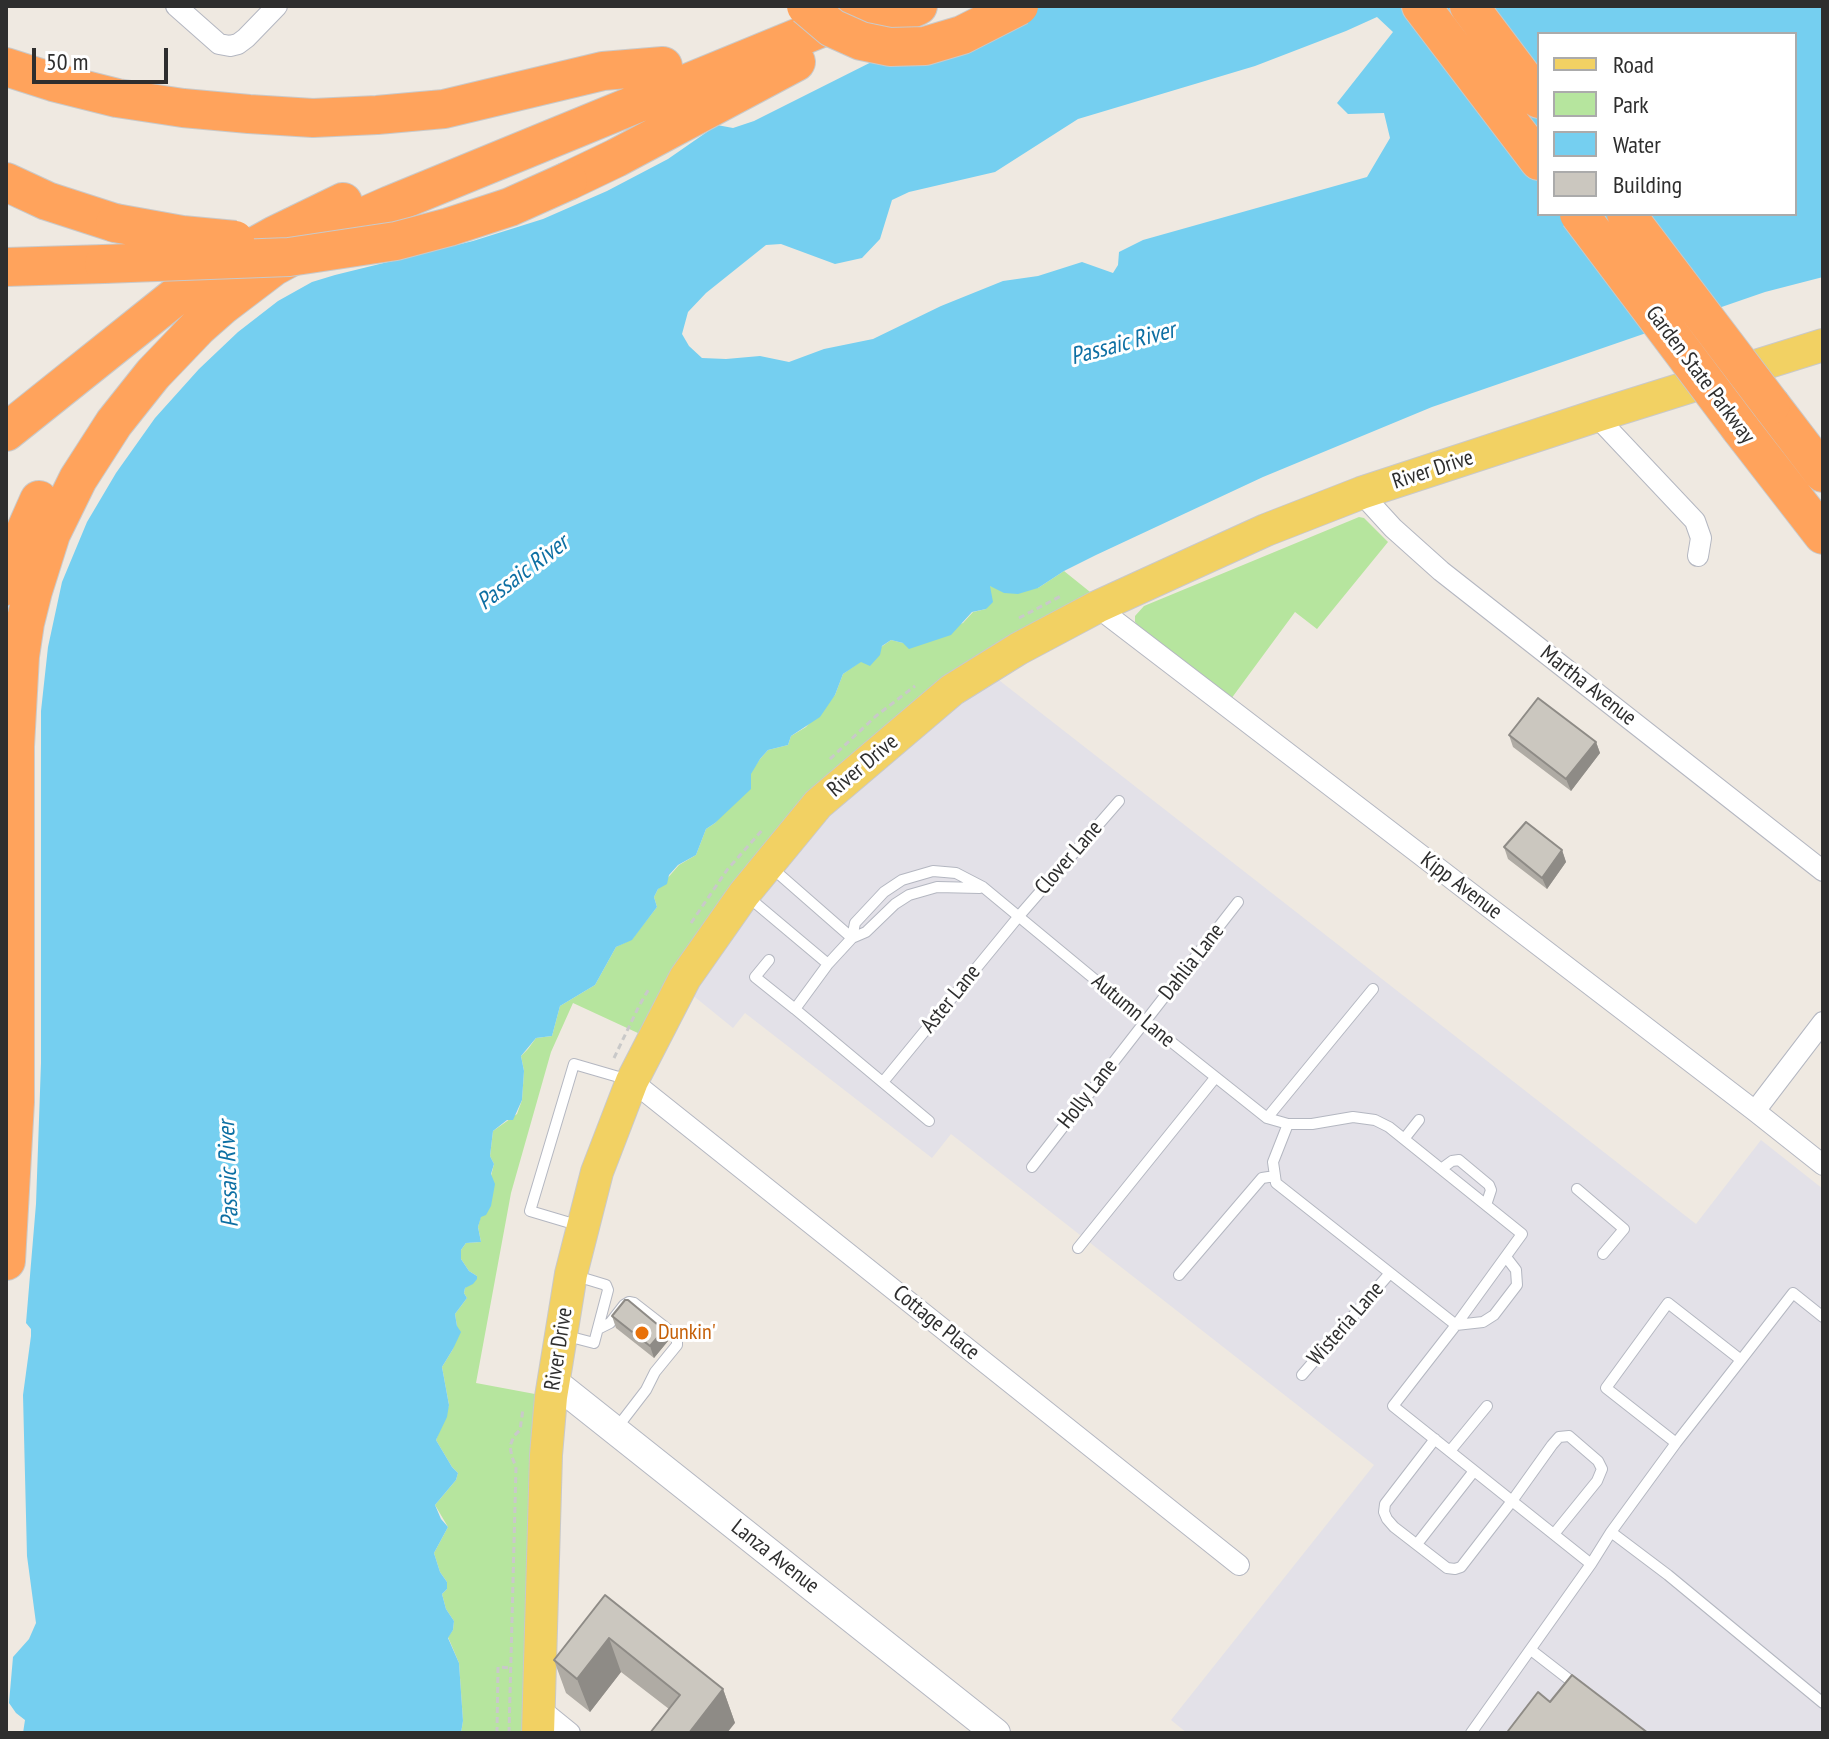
<!DOCTYPE html>
<style>
body{margin:0}
#map{position:relative;width:1829px;height:1739px;overflow:hidden;background:#efe9e1;font-family:"PT Sans Narrow",sans-serif}
canvas{display:block}
.frame{position:absolute;inset:0;border:8px solid #2e2e2e;pointer-events:none}
.legend{position:absolute;left:1537px;top:32px;width:260px;height:184px;box-sizing:border-box;background:#fff;border:2px solid #ababab;margin:0;padding:10px 14px;list-style:none;font-size:24px;color:#2e2e2e}
.legend li{display:flex;align-items:center;gap:16px;height:40px}
.legend b{width:40px;border:2px solid #ababab}
.scale{position:absolute;left:32px;top:48px;width:136px;height:36px;box-sizing:border-box;border:4px solid #2e2e2e;border-top:0;padding-left:10px;font-size:24px;line-height:28px;white-space:nowrap;color:#2e2e2e;-webkit-text-stroke:6px #fff;paint-order:stroke}
</style>
<div id="map">
<canvas width="1829" height="1739"></canvas>
<div class="frame"></div>
<ul class="legend">
<li><b style="height:10px;background:#f2d163"></b>Road</li>
<li><b style="height:22px;background:#b6e59e"></b>Park</li>
<li><b style="height:22px;background:#75cff0"></b>Water</li>
<li><b style="height:22px;background:#cbc7bf"></b>Building</li>
</ul>
<div class="scale">50 m</div>
</div>
<script>
const ctx = document.querySelector('canvas').getContext('2d');
ctx.lineJoin = 'round';
function fillPath(path, color) { ctx.fillStyle = color; ctx.fill(path, 'evenodd'); }
const shape = rows => new Path2D(rows.map(r => 'M' + r).join(''));
function stroke(path, color, width, dash) { ctx.strokeStyle = color; ctx.lineWidth = width; ctx.lineCap = dash ? 'butt' : 'round'; ctx.setLineDash(dash || []); ctx.stroke(path); }
function drawText(font, color, halo, rows, align = 'center') {
  ctx.font = font + ' "PT Sans Narrow",sans-serif'; ctx.lineWidth = 6; ctx.setLineDash([]); ctx.textBaseline = 'middle'; ctx.strokeStyle = halo; ctx.fillStyle = color; for (const [text, x, y, turn = 0] of rows) {
    ctx.save(); ctx.translate(x, y); ctx.rotate((+turn || 0) * Math.PI / 180); ctx.textAlign = isNaN(turn) ? turn : align; if (halo) ctx.strokeText(text, 0, 0); ctx.fillText(text, 0, 0); ctx.restore();
  }
}
fillPath(shape([
 [986,670,1696,1224,1761,1140,1823,1189,1823,1733,1187,1733,1171,1720,1374,1465,951,1134,932,1158,745,1013,733,1028,685,989,772,865]
]), '#e3e1e8');
fillPath(shape([
 [1359,517,1364,518,1388,542,1317,629,1295,612,1231,699,1138,626,1135,622,1135,616,1144,606],
 [1064,571,1105,604,952,690,818,804,653,1040,573,1003,551,1052,511,1193,476,1383,551,1397,538,1733,461,1733,463,1721,459,1663,448,1637,453,1630,454,1621,446,1609,442,1594,447,1589,447,1582,440,1572,434,1553,448,1527,435,1505,456,1480,458,1473,452,1467,436,1440,449,1405,442,1367,453,1349,457,1326,455,1314,467,1298,464,1293,465,1288,477,1276,469,1271,461,1259,461,1250,466,1243,481,1242,478,1227,494,1164,490,1156,493,1131,517,1114,522,1100,524,1071,521,1056,528,1049,536,1038,552,1036,560,1006,595,985,616,947,632,939,657,907,654,897,658,889,679,865,696,855,706,829,715,823,760,759,768,750,788,745,791,736,806,727,835,695,843,674,891,640,903,643,963,623,973,612,986,609,989,586,1038,588]
]), '#b6e59e');
fillPath(shape([
 [983,6,1823,6,1823,277,1765,292,1432,407,1263,477,1096,555,1064,571,1038,588,1018,594,1004,593,990,586,993,602,986,609,972,612,951,635,909,649,903,643,891,640,882,646,880,655,870,666,861,662,843,674,835,695,820,717,791,736,788,745,768,750,760,759,751,774,751,789,715,823,706,829,696,855,678,865,669,875,667,884,658,889,654,897,657,907,632,940,616,947,595,985,560,1006,552,1036,536,1038,521,1056,524,1071,522,1100,513,1120,507,1120,493,1131,490,1156,494,1164,491,1174,495,1184,491,1206,486,1215,481,1217,478,1227,481,1242,466,1243,461,1250,461,1259,469,1271,477,1276,477,1279,473,1284,465,1288,464,1293,467,1298,455,1314,457,1326,461,1332,453,1349,442,1367,449,1405,447,1417,436,1440,452,1467,458,1473,456,1480,435,1505,441,1519,448,1527,434,1553,440,1572,447,1582,447,1589,442,1594,446,1609,454,1621,453,1630,448,1638,459,1663,463,1721,461,1733,23,1733,25,1720,16,1713,9,1703,13,1657,29,1639,36,1623,27,1556,23,1395,31,1336,31,1329,26,1323,36,1204,41,1063,41,711,48,647,62,582,87,522,116,473,155,418,199,369,238,332,278,301,312,282,335,275,473,241,543,219,607,191,668,159,717,125,733,128,754,121],
 [1377,17,1393,32,1337,103,1348,114,1384,113,1390,138,1367,177,1143,240,1119,252,1118,265,1113,273,1082,262,1038,276,1003,281,941,306,873,339,824,349,789,362,760,356,726,359,702,358,689,346,682,334,688,312,706,293,766,245,781,244,835,264,862,258,880,239,892,200,909,192,995,172,1078,119,1255,66,1346,31],
 [1539,34,1795,34,1795,214,1539,214]
]), '#75cff0');
const lane = shape([
 [772,868,852,938],
 [747,896,828,964],
 [852,938,855,923,884,892,902,880,933,871,956,873,983,887,1145,1021,1267,1118,1288,1124,1312,1124,1353,1117,1375,1120,1389,1127,1522,1234,1456,1325,1276,1183,1273,1162,1288,1124],
 [769,960,755,977,795,1009],
 [883,1082,1019,916,1119,801],
 [1267,1118,1373,989],
 [929,1121,795,1009,828,964,852,938,866,932,895,904,909,895,937,887,980,888],
 [1404,1139,1419,1120],
 [1032,1167,1238,902],
 [1441,1169,1452,1161,1459,1160,1489,1185,1491,1190,1486,1205],
 [1577,1189,1624,1229,1603,1254],
 [577,1225,530,1211,574,1064,629,1080],
 [1078,1248,1215,1078],
 [1506,1257,1516,1270,1517,1285,1494,1315,1483,1322,1456,1325,1393,1406,1591,1564],
 [1179,1275,1262,1178,1275,1176],
 [598,1329,610,1323,624,1305,629,1302,634,1303,670,1331,677,1340,677,1345,655,1372,646,1390,616,1429],
 [567,1336,594,1343,608,1290,606,1285,573,1275],
 [1741,1360,1793,1293,1823,1317],
 [1302,1375,1390,1273],
 [1435,1439,1385,1504,1384,1512,1387,1519,1394,1527,1447,1568,1455,1569,1461,1567,1512,1501,1552,1445,1559,1437,1569,1436,1598,1461,1602,1469,1597,1481,1554,1534],
 [1450,1451,1487,1406],
 [1611,1532,1668,1575,1823,1703],
 [1417,1544,1474,1471],
 [1531,1650,1580,1688],
 [1471,1733,1591,1564,1611,1532,1676,1443,1741,1360,1668,1303,1606,1388,1676,1443]
]);
const street = shape([
 [176,6,219,44,230,46,238,44,246,38,277,6],
 [1596,416,1695,521,1701,538,1698,556],
 [1361,493,1393,528,1441,571,1823,871],
 [1097,607,1755,1111,1823,1165],
 [632,1081,1239,1565],
 [1755,1111,1823,1022],
 [538,1707,570,1733]
]);
const secondary = shape([
 [553,1381,996,1733]
]);
const primary = shape([
 [538,1733,546,1455,551,1397,571,1274,597,1172,632,1081,685,978,744,894,818,804,952,690,1018,649,1097,607,1178,570,1266,530,1361,493,1596,416,1823,345]
]);
const highway = shape([
 [1421,6,1539,161],
 [1469,6,1539,99],
 [855,34,918,6],
 [6,67,53,82,117,98,183,108,249,114,313,118,377,115,444,109,603,71,663,66],
 [568,181,616,158,796,62],
 [6,182,47,201,115,223],
 [6,267,104,264],
 [1771,405,1823,473],
 [1740,428,1823,535],
 [6,432,185,289,214,269,275,235,343,202],
 [6,586,16,552,39,500],
 [6,1261,15,1102,15,746,20,656,25,623,33,591,51,534,78,479,114,423,153,374,198,327,223,305,273,267,333,234,365,216,390,205,875,6]
]);
stroke(lane, '#b4b7c1', 12);
stroke(street, '#b4b7c1', 22);
stroke(secondary, '#b4b7c1', 30);
stroke(primary, '#c9c9c9', 34);
stroke(highway, '#c9c9c9', 40);
stroke(shape([
 [1019,618,1061,596],
 [830,759,876,716,915,686],
 [691,923,727,870,764,828],
 [614,1058,639,1006,650,987],
 [497,1733,498,1667,511,1668],
 [509,1733,516,1467,512,1457,510,1446,514,1436,520,1430,523,1409]
]), '#c9c9c9', 3, [6, 4]);
stroke(lane, '#fff', 10);
stroke(street, '#fff', 20);
stroke(secondary, '#fff', 28);
stroke(primary, '#f2d163', 32);
stroke(highway, '#ffa35c', 38);
const highwayBridge = shape([
 [806,6,832,28,861,41,890,47,925,46,962,35,1019,6],
 [1579,214,1740,428],
 [1626,214,1771,405],
 [115,223,182,235,235,240],
 [104,264,289,257,396,241,449,227,510,207,568,181]
]);
stroke(highwayBridge, '#c9c9c9', 40, []);
stroke(highwayBridge, '#ffa35c', 38);
fillPath(shape([
 [1509,735,1596,742,1600,753,1571,791,1513,747],
 [1504,847,1562,850,1566,862,1547,889,1508,859],
 [612,1316,668,1341,654,1358,616,1328],
 [605,1595,723,1689,735,1723,669,1709,621,1672,590,1712,566,1693,554,1660]
]), '#afaba4');
fillPath(shape([
 [1596,742,1600,753,1571,791,1566,779],
 [1562,850,1566,862,1547,889,1542,878],
 [664,1330,668,1341,654,1358,650,1346],
 [609,1638,621,1672,590,1712,577,1679],
 [723,1689,735,1723,727,1733,689,1733]
]), '#8e8b86');
const building = shape([
 [1538,698,1596,742,1566,779,1509,735,1538,698],
 [1526,822,1562,850,1542,878,1504,847,1526,822],
 [625,1300,628,1300,664,1330,650,1346,612,1316,625,1300],
 [605,1595,723,1689,689,1733,650,1733,680,1695,609,1638,577,1679,554,1660,605,1595],
 [1572,1675,1648,1733,1510,1733,1508,1731,1538,1692,1550,1702,1572,1675]
]);
fillPath(building, '#cbc7bf');
stroke(building, '#8e8b86', 2);
for (const [x, y, r, color] of [
 [642,1333,8,"#e8710a"]
]) { const dot = new Path2D(); dot.arc(x, y, r, 0, 2 * Math.PI); ctx.fillStyle = color; ctx.fill(dot); stroke(dot, '#fff', 3); }
drawText('22px', '#2e2e2e', '#fff', [
 ["Garden State Parkway",1700,375,53],
 ["River Drive",1433,470,-18],
 ["Martha Avenue",1588,686,38],
 ["River Drive",863,766,-40],
 ["Clover Lane",1069,858,-49],
 ["Kipp Avenue",1461,886,37],
 ["Dahlia Lane",1192,962,-52],
 ["Aster Lane",951,999,-51],
 ["Autumn Lane",1133,1011,40],
 ["Holly Lane",1088,1094,-52],
 ["Cottage Place",936,1323,39],
 ["Wisteria Lane",1346,1324,-49],
 ["River Drive",559,1349,-81],
 ["Lanza Avenue",775,1557,38]
]);
drawText('22px', '#c56008', '#fff', [
 ["Dunkin'",658,1333]
], 'left');
drawText('italic 24px', '#0d6fa3', '#fff', [
 ["Passaic River",1123,344,-15],
 ["Passaic River",523,573,-37],
 ["Passaic River",229,1174,-92]
]);
</script>
